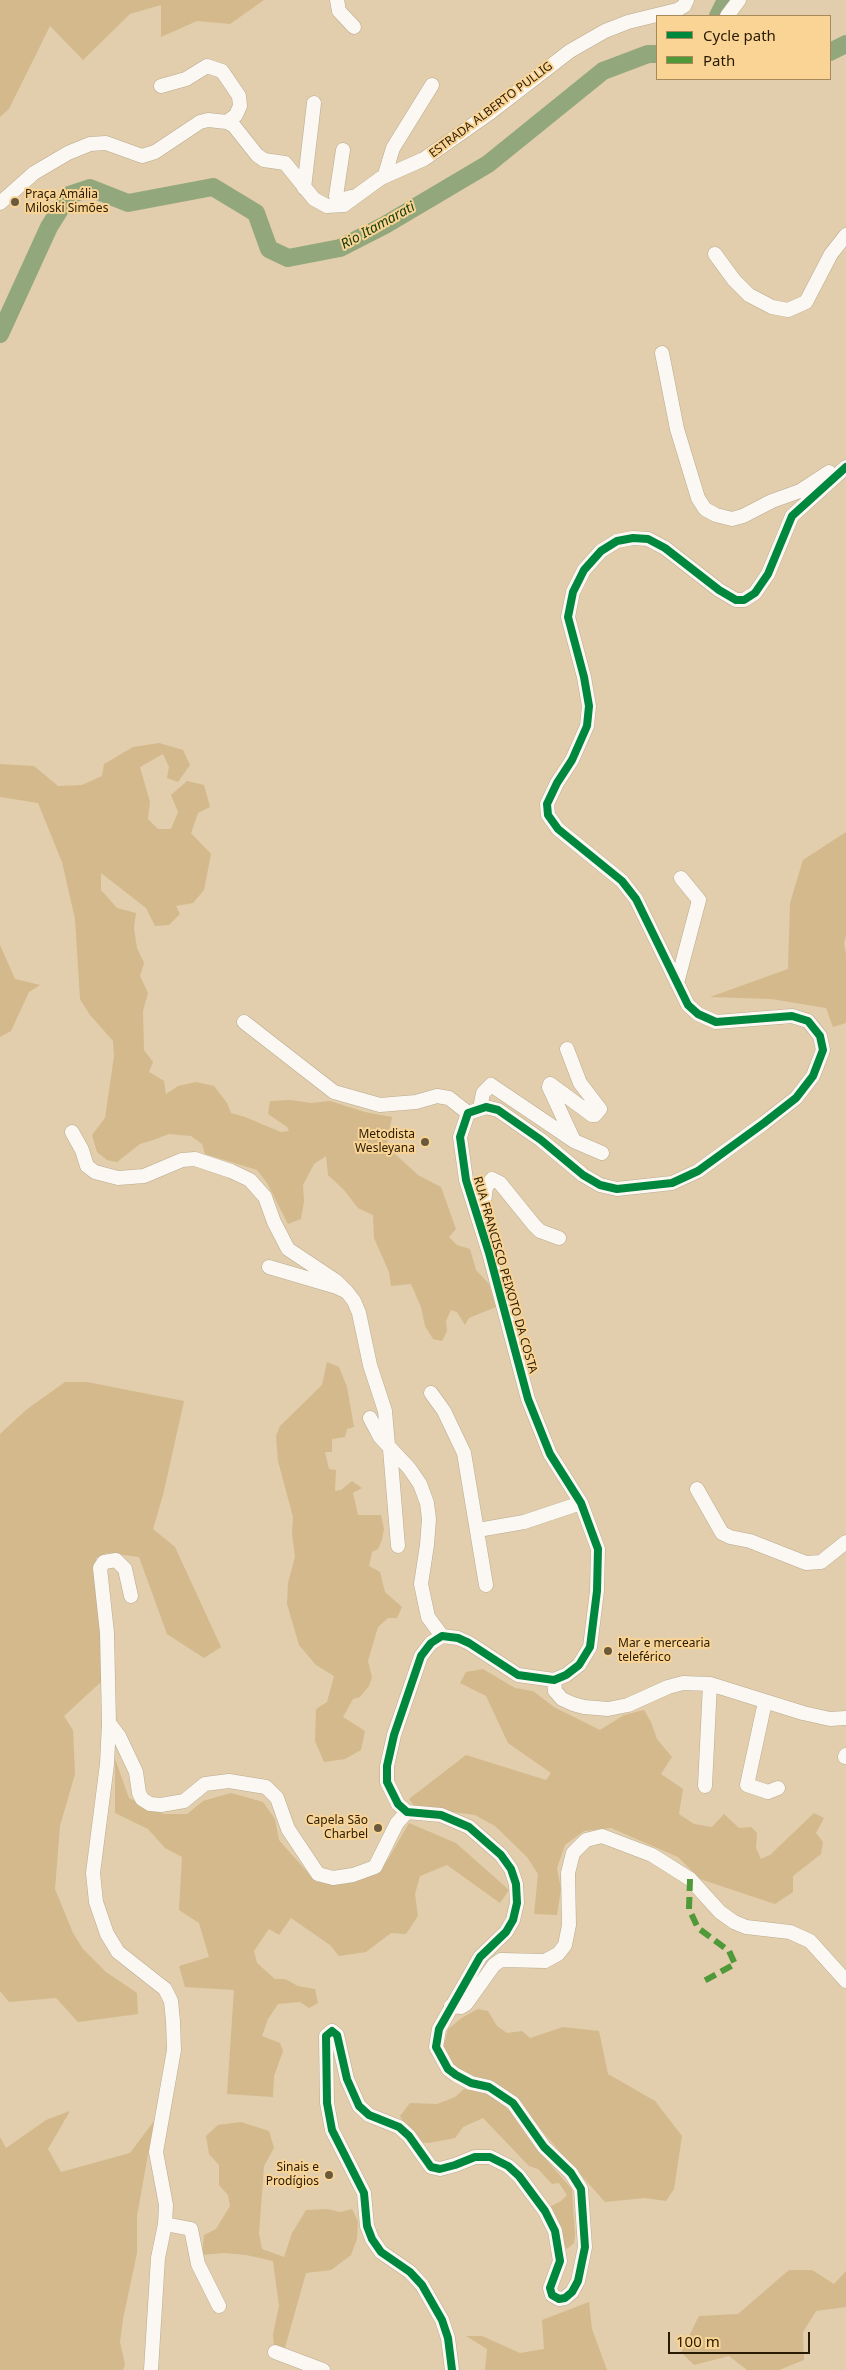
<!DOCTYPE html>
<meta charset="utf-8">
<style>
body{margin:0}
#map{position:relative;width:846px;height:2370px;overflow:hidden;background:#e2ceac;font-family:"Noto Sans",sans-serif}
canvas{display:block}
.legend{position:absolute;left:656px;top:15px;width:175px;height:65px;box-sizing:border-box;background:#f9d495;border:1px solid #a68a5a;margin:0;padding:6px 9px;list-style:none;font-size:15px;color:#291b02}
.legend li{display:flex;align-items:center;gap:10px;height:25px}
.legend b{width:25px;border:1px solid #a68a5a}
.scale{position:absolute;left:668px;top:2332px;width:142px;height:22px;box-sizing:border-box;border:2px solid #291b02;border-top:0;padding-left:6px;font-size:15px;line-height:18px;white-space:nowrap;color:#291b02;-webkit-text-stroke:4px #f9d495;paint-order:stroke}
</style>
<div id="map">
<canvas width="846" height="2370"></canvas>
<ul class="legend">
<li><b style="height:6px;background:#00873e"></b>Cycle path</li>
<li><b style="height:6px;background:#4f9939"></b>Path</li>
</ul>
<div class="scale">100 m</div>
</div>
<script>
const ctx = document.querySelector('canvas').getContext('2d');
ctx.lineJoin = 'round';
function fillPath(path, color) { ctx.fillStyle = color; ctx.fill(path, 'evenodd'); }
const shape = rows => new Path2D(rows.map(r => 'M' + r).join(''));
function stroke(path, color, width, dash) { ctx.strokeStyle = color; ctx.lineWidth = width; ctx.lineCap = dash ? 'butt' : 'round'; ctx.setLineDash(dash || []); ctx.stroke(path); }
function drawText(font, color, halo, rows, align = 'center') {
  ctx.font = font + ' "Noto Sans",sans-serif'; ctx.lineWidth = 4; ctx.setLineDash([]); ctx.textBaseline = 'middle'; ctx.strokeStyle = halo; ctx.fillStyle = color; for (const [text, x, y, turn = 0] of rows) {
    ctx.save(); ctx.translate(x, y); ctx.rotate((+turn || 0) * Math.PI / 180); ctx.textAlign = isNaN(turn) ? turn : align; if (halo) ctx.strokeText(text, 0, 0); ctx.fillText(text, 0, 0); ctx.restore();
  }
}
fillPath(shape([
 [0,0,264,0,230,24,197,21,161,37,161,5,130,14,83,60,50,26,9,109,0,117],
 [159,743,183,750,190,765,178,782,167,778,169,767,163,754,140,767,150,802,148,819,158,829,171,829,178,812,171,795,187,781,204,785,210,807,198,813,191,833,211,854,204,890,193,903,176,906,180,914,169,925,155,926,146,908,101,873,101,890,117,908,136,913,134,928,137,948,144,963,140,976,148,993,143,1011,144,1050,153,1062,149,1072,164,1081,166,1094,178,1086,196,1082,214,1086,227,1103,231,1113,245,1117,281,1132,289,1131,287,1127,268,1114,270,1101,290,1100,311,1103,330,1101,365,1112,392,1117,387,1142,395,1154,418,1175,441,1187,456,1229,449,1237,457,1245,470,1249,476,1270,489,1284,496,1307,469,1318,465,1325,457,1312,451,1310,446,1321,447,1331,442,1341,433,1339,425,1326,421,1307,411,1284,391,1286,389,1272,374,1238,373,1215,358,1208,344,1190,328,1175,326,1156,314,1164,303,1185,304,1201,301,1219,288,1224,267,1183,257,1170,205,1154,202,1144,191,1136,169,1134,156,1139,140,1144,117,1162,107,1160,97,1152,92,1135,105,1118,114,1056,113,1041,90,1015,80,999,75,919,62,862,38,803,0,797,0,764,34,766,58,786,82,785,102,776,104,764,116,757,133,747],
 [846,832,846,936,844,943,846,954,846,1023,833,1027,826,1008,771,999,710,997,788,969,790,903,803,860],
 [0,945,15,979,40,985,29,992,11,1031,0,1037],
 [327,1362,339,1367,347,1387,354,1427,347,1429,345,1437,332,1439,332,1452,325,1452,329,1469,336,1470,335,1491,341,1490,352,1481,362,1488,353,1493,358,1515,381,1515,384,1529,382,1540,378,1549,372,1552,369,1566,380,1572,385,1592,402,1607,397,1618,388,1618,378,1627,368,1661,372,1677,369,1686,360,1697,353,1699,343,1717,365,1731,361,1750,345,1759,324,1762,315,1741,316,1709,327,1702,334,1676,316,1665,299,1645,287,1604,288,1583,295,1557,292,1533,293,1517,278,1461,276,1436,280,1426,322,1385],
 [65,1382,87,1382,184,1401,163,1495,153,1529,175,1547,221,1647,204,1658,167,1634,139,1557,107,1553,96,1558,103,1680,64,1716,73,1730,75,1774,60,1826,55,1889,73,1933,83,1949,106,1972,137,1993,138,2014,78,2022,56,1998,9,2002,0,1991,0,1434,26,1410],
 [483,1669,515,1688,533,1691,554,1707,600,1730,624,1715,644,1710,651,1722,657,1739,672,1757,661,1774,683,1789,679,1814,694,1824,712,1827,724,1814,739,1828,751,1827,757,1833,756,1848,761,1859,770,1855,814,1813,824,1818,816,1833,823,1842,821,1854,793,1876,793,1892,775,1904,700,1879,678,1857,611,1828,584,1831,565,1845,557,1868,561,1889,557,1915,534,1914,538,1874,527,1857,495,1826,475,1815,415,1807,409,1799,466,1755,546,1780,551,1773,508,1743,486,1696,460,1683,466,1672],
 [115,1759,129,1798,163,1814,187,1814,203,1801,231,1793,263,1802,275,1819,279,1840,316,1882,366,1877,387,1861,409,1823,456,1843,509,1890,500,1903,447,1865,420,1876,415,1894,418,1916,406,1934,391,1933,366,1952,339,1956,330,1945,291,1918,279,1935,269,1929,254,1951,257,1963,275,1979,285,1979,298,1986,315,1989,318,2003,309,2008,300,2002,278,2004,268,2019,262,2036,280,2043,283,2051,274,2076,273,2097,227,2094,234,1990,185,1987,179,1966,209,1957,199,1923,179,1910,182,1857,165,1848,148,1829,115,1813],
 [478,2009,488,2011,497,2026,507,2033,522,2031,530,2038,563,2027,599,2031,608,2074,655,2101,682,2136,674,2189,666,2201,645,2198,605,2202,540,2129,516,2098,452,2067,443,2049,448,2029,463,2017],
 [464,2089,493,2095,509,2110,535,2147,572,2189,575,2234,574,2243,567,2249,562,2242,549,2207,561,2201,567,2195,559,2183,552,2184,538,2169,529,2166,483,2118,463,2127,455,2138,429,2143,416,2142,400,2116,410,2103,437,2104,455,2097],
 [70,2111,48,2149,61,2172,130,2153,154,2121,137,2216,137,2253,123,2319,120,2342,125,2364,123,2370,0,2370,0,2137,6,2148,46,2120],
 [241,2122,269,2131,274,2148,264,2166,259,2233,262,2249,284,2257,292,2233,306,2210,327,2209,340,2212,352,2209,358,2221,357,2239,351,2255,331,2270,306,2273,284,2351,274,2349,273,2334,279,2306,273,2261,246,2255,225,2253,202,2255,204,2235,216,2229,230,2206,228,2195,219,2185,219,2165,209,2154,206,2136,218,2125],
 [789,2270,812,2270,834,2284,846,2271,846,2307,816,2311,803,2332,804,2360,779,2370,747,2370,729,2356,694,2365,681,2352,699,2316,738,2314],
 [589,2302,592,2329,607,2370,485,2370,487,2349,466,2336,482,2336,520,2353,544,2349,542,2320]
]), '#d3b98c');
stroke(shape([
 [718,16,726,0],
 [830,52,846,44],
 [0,334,49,227,69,195,90,188,128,203,213,187,256,213,269,249,288,258,340,248,385,225,488,164,603,71,648,54,657,54]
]), '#92a77c', 18);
const minor = shape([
 [337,0,339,11,354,27],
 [727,16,739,0],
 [161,86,186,79,207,66,222,71,239,96,240,106,236,115,227,122],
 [343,150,336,196,341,200,351,197],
 [386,171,393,148,432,85],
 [304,188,314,103],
 [0,203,34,173,68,153,90,144,106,143,142,156,155,152,200,122,208,120,227,122,234,126,257,155,264,160,285,163,314,199,327,206,344,205,381,178,424,159,491,112,570,51,605,31,628,22,677,10,684,6,687,0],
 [715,254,734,280,749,295,772,307,788,310,806,302,831,254,846,235],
 [662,353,677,429,698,498,705,509,716,515,732,519,743,516,772,501,800,491,829,472],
 [677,983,699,900,681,878],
 [244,1022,334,1092,380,1105,416,1102,437,1096,449,1098,468,1113],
 [567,1049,580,1083,600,1109,595,1115,592,1115,550,1084,549,1087,574,1141],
 [480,1108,483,1093,491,1085,574,1141,602,1153],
 [72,1132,82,1150,87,1166,95,1172,118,1178,144,1176,182,1160,195,1159,231,1171,250,1180,265,1197,274,1222,288,1249,336,1281,347,1292],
 [488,1232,484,1202,486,1187,492,1179,500,1183,534,1225,540,1231,559,1238],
 [269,1267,337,1287,347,1292,354,1301,359,1313,370,1365,385,1411,388,1445],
 [431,1393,444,1411,464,1453,486,1585],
 [370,1418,380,1437,409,1468,420,1484,427,1503,429,1519,427,1545,421,1584,428,1617,442,1636],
 [390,1449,398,1546],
 [697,1489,722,1533,730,1537,750,1541,806,1563,821,1562,846,1542],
 [478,1530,524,1522,581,1503],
 [131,1596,125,1569,116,1560,104,1562,100,1568,107,1633,109,1723,107,1764,93,1873,96,1902,107,1934,118,1952,165,1989,171,2001,173,2021,174,2050,156,2152,166,2205,165,2224,158,2258,151,2370],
 [554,1680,555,1691,562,1699,573,1704,584,1707,608,1709,628,1705,668,1687,683,1683,710,1684,803,1713,830,1719,846,1718],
 [765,1702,747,1785,768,1792,778,1788],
 [109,1723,119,1736,136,1772,139,1793,142,1799,150,1804,161,1805,184,1801,205,1784,229,1781,266,1787,277,1798,288,1829,318,1874,333,1878,353,1875,375,1867,397,1823,407,1812],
 [845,1757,846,1755],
 [705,1786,710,1684],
 [451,2006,461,2007,466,2004,494,1965,501,1960,545,1961,558,1954,565,1945,569,1925,568,1873,573,1853,586,1840,602,1836,652,1855,690,1879,720,1912,734,1922,746,1927,790,1932,810,1941,846,1981],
 [165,2224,191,2229,198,2264,219,2306],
 [275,2352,323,2370],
 [452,2370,448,2338,442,2320,422,2285,410,2272,381,2252,372,2239,367,2226,364,2193,332,2130,327,2103,326,2036,332,2031,337,2035,347,2079,359,2106,369,2115,399,2127,409,2136,431,2167,440,2169,455,2165,475,2157,490,2157,508,2166,519,2176,545,2211,555,2231,560,2261,550,2288,552,2295,559,2299,565,2298,572,2292,578,2281,585,2247,581,2189,571,2173,544,2147,513,2103,489,2087,471,2083,456,2075,448,2069,436,2047,439,2029,480,1957,506,1932,513,1920,517,1903,516,1884,511,1869,501,1855,469,1827,441,1815,407,1812,398,1804,387,1782,387,1766,394,1735,421,1656,431,1643,442,1636,458,1638,469,1643,518,1675,554,1680,566,1675,579,1665,590,1647,597,1591,598,1549,581,1503,550,1454,528,1399,489,1253,466,1180,460,1137,468,1113,486,1107,498,1110,541,1140,583,1175,600,1185,617,1189,672,1183,698,1171,764,1123,796,1098,813,1076,823,1050,820,1036,808,1021,792,1016,716,1022,698,1014,688,1005,636,899,622,881,558,829,548,815,547,804,557,783,572,760,587,726,589,706,584,677,568,617,573,592,584,570,601,551,617,541,633,538,648,539,665,548,719,590,736,600,744,600,755,593,768,574,792,516,846,467]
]);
stroke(minor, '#b9aa8e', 15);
stroke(minor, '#fbf8f3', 14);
stroke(shape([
 [690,1879,689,1909,698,1928,729,1951,735,1964,704,1981]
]), '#4f9939', 6, [12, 6]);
stroke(shape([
 [452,2370,448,2338,442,2320,422,2285,410,2272,381,2252,372,2239,367,2226,364,2193,332,2130,327,2103,326,2036,332,2031,337,2035,347,2079,359,2106,369,2115,399,2127,409,2136,431,2167,440,2169,455,2165,475,2157,490,2157,508,2166,519,2176,545,2211,555,2231,560,2261,550,2288,552,2295,559,2299,565,2298,572,2292,578,2281,585,2247,581,2189,571,2173,544,2147,513,2103,489,2087,471,2083,456,2075,448,2069,436,2047,439,2029,480,1957,506,1932,513,1920,517,1903,516,1884,511,1869,501,1855,469,1827,441,1815,407,1812,398,1804,387,1782,387,1766,394,1735,421,1656,431,1643,442,1636,458,1638,469,1643,518,1675,554,1680,566,1675,579,1665,590,1647,597,1591,598,1549,581,1503,550,1454,528,1399,489,1253,466,1180,460,1137,468,1113,486,1107,498,1110,541,1140,583,1175,600,1185,617,1189,672,1183,698,1171,764,1123,796,1098,813,1076,823,1050,820,1036,808,1021,792,1016,716,1022,698,1014,688,1005,636,899,622,881,558,829,548,815,547,804,557,783,572,760,587,726,589,706,584,677,568,617,573,592,584,570,601,551,617,541,633,538,648,539,665,548,719,590,736,600,744,600,755,593,768,574,792,516,846,467]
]), '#00873e', 8);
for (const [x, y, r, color] of [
 [15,202,5,"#6a5a3d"],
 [425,1142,5,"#6a5a3d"],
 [608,1651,5,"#6a5a3d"],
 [378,1828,5,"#6a5a3d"],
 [329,2175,5,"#6a5a3d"]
]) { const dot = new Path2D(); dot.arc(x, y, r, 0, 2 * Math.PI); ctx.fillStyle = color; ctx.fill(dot); stroke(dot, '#f9d495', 2); }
drawText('12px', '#291b02', '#f9d495', [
 ["ESTRADA ALBERTO PULLIG",491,110,-37],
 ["RUA FRANCISCO PEIXOTO DA COSTA",505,1275,74]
]);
drawText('12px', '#291b02', '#f9d495', [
 ["Praça Amália",25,195,"left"],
 ["Miloski Simões",25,209,"left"],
 ["Metodista",415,1135],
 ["Wesleyana",415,1149],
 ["Mar e mercearia",618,1644,"left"],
 ["teleférico",618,1658,"left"],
 ["Capela São",368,1821],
 ["Charbel",368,1835],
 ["Sinais e",319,2168],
 ["Prodígios",319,2182]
], 'right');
drawText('italic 14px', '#123a09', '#f9d495', [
 ["Rio Itamarati",378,226,-29]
]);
</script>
